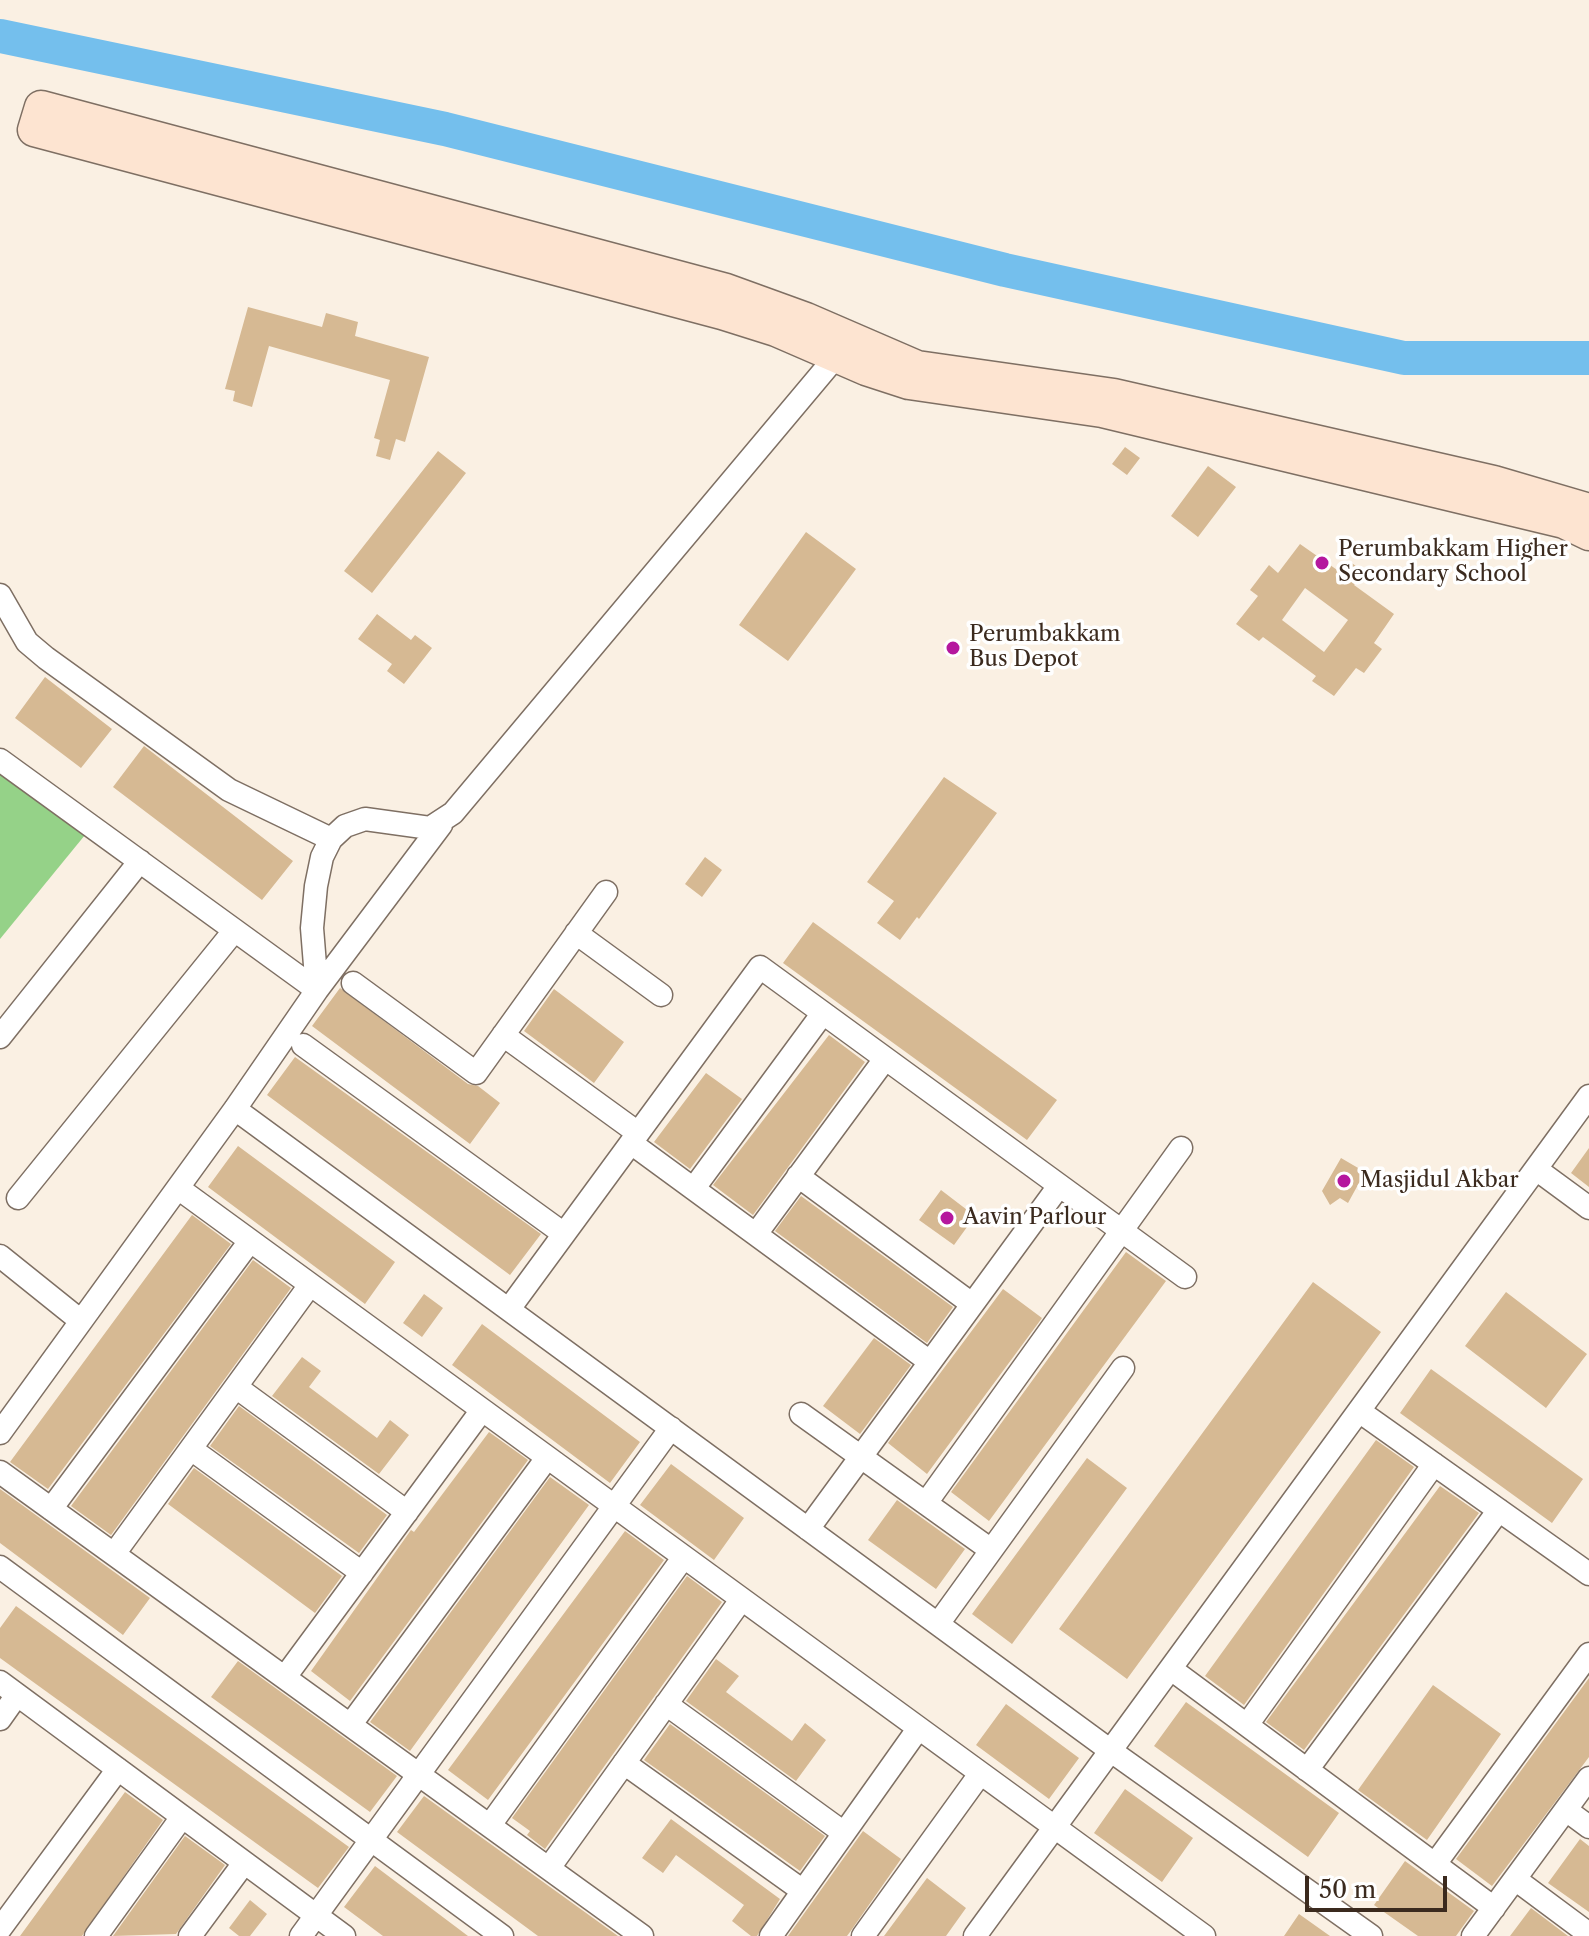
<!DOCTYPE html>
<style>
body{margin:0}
#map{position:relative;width:1589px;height:1936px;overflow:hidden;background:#faf0e3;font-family:"Libre Caslon Text",serif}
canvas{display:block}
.scale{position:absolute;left:1305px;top:1876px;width:142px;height:36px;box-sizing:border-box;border:4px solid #3b2a1e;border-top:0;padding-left:10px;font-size:24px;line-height:28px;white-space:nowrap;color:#3b2a1e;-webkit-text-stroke:6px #fff;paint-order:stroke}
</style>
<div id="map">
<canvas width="1589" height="1936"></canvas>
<div class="scale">50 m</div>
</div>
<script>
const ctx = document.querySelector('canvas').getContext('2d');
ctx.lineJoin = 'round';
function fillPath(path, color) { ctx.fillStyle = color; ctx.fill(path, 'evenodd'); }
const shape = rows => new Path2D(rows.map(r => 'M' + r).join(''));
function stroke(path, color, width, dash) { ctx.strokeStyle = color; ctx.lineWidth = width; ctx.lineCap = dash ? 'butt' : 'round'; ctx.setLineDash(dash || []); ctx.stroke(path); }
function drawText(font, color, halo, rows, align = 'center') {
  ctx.font = font + ' "Libre Caslon Text",serif'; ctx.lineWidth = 7; ctx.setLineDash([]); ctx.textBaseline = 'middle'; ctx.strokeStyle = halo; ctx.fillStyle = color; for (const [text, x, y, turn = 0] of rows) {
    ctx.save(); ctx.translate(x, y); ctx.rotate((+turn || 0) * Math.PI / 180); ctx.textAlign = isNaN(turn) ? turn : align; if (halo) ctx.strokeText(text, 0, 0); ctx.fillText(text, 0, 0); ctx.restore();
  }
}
fillPath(shape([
 [0,748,94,824,0,939]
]), '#95d288');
stroke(shape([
 [0,36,445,129,1005,270,1404,358,1589,358]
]), '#74bfed', 34);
fillPath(shape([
 [248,307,322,327,326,313,358,322,355,336,429,357,405,442,396,439,390,460,376,456,380,440,374,438,390,380,269,346,252,407,233,401,235,391,225,389],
 [1125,447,1140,458,1127,475,1112,464],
 [438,451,466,473,372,593,344,571],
 [1208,466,1236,487,1198,537,1171,516],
 [806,532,856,569,788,661,739,625],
 [1300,544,1340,572,1349,561,1364,572,1354,585,1394,614,1374,643,1382,649,1364,673,1356,668,1334,696,1312,681,1316,676,1263,637,1259,641,1236,624,1258,596,1250,590,1269,565,1278,573],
 [1305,588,1348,620,1324,652,1282,620],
 [377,614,411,640,415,635,432,648,404,684,387,671,392,664,358,639],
 [45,677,112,729,81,768,15,718],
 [144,746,293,861,262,900,113,787],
 [944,777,997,813,919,919,917,917,900,940,877,923,894,901,867,882],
 [705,857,722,870,702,897,685,884],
 [813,922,1057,1100,1027,1140,783,963],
 [340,988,468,1084,478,1086,500,1103,470,1144,312,1026],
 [554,989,624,1042,594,1083,524,1031],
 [829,1035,865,1062,753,1215,713,1185],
 [295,1057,541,1234,510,1275,267,1095],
 [706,1073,742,1099,690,1169,654,1142],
 [238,1146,395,1262,365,1304,208,1187],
 [1589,1148,1589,1187,1571,1173],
 [1341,1158,1365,1172,1348,1203,1340,1198,1330,1205,1322,1191],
 [941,1190,975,1216,954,1245,919,1220],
 [801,1196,953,1307,927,1343,775,1231],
 [192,1215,231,1244,48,1489,10,1462],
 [1126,1252,1166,1281,989,1521,951,1492],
 [253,1260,291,1288,111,1535,71,1506],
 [1313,1282,1381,1332,1127,1679,1059,1629],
 [1003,1289,1042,1318,927,1474,888,1443],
 [1506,1292,1587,1354,1546,1408,1465,1346],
 [424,1294,443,1308,422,1337,403,1323],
 [482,1324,640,1442,610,1483,452,1365],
 [874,1338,911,1365,860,1434,823,1406],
 [302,1357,321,1371,309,1387,377,1438,390,1420,409,1435,379,1474,272,1396],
 [1431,1369,1583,1479,1552,1523,1400,1413],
 [239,1406,387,1515,359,1553,210,1446],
 [489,1432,528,1460,350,1701,311,1671,411,1530,414,1532],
 [1376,1440,1414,1467,1244,1705,1205,1676],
 [1087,1458,1127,1488,1012,1644,972,1614],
 [671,1464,744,1518,714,1560,640,1505],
 [194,1468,342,1576,315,1613,168,1504],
 [550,1477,589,1505,410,1751,370,1722],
 [1440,1486,1479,1513,1304,1750,1266,1722],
 [0,1489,150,1598,123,1635,0,1543],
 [897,1500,965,1549,936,1589,868,1540],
 [625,1531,664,1560,488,1800,448,1770],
 [687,1576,722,1602,545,1849,527,1835,530,1831,512,1818],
 [16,1606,349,1847,318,1888,0,1658,0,1628],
 [716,1659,739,1676,726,1692,792,1741,805,1723,826,1740,796,1781,686,1701],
 [238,1661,397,1776,370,1812,211,1697],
 [1589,1678,1589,1757,1492,1886,1456,1859],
 [1433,1685,1501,1734,1427,1840,1358,1790],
 [1186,1702,1339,1813,1308,1857,1154,1746],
 [1006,1704,1079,1758,1049,1799,976,1745],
 [670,1724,825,1836,800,1871,644,1760],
 [1125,1789,1193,1838,1162,1882,1094,1833],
 [125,1792,163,1820,82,1936,20,1936],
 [424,1796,618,1936,538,1936,397,1832],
 [671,1819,780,1899,757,1936,751,1936,732,1921,744,1905,676,1855,663,1873,642,1858],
 [863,1831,901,1859,850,1932,847,1936,788,1936],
 [185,1836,225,1865,176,1934,113,1936],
 [1580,1839,1589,1846,1589,1912,1548,1883],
 [1405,1861,1474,1911,1456,1936,1418,1936,1374,1905],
 [375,1866,468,1936,383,1936,344,1907],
 [927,1878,966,1908,946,1936,884,1936],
 [250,1900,267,1914,250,1936,239,1936,229,1928],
 [1531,1908,1568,1936,1510,1936],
 [1299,1914,1330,1936,1284,1936]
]), '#d6b993');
const street = shape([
 [0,595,27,642,46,658,229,790,331,839],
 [0,760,317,990,441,825],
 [576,933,661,995],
 [353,983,476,1073,606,892],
 [503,1035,638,1133],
 [0,1037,140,861],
 [303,1045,564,1234],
 [235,1109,1111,1751,1371,1936],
 [631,1143,930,1362],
 [1536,1169,1589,1208],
 [798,1176,972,1304],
 [178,1188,1204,1936],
 [694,1188,823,1013],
 [18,1198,234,931],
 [756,1234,885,1059],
 [0,1256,81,1321],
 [509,1309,760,967,1185,1277],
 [236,1387,407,1512],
 [1359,1411,1589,1574],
 [801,1414,991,1550],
 [0,1433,235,1109,317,990,312,928,316,886,322,857,331,839,345,826,365,819,430,828,453,813,844,347],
 [191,1449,362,1573],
 [0,1472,642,1936],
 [926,1503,1181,1148],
 [51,1509,250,1241],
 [808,1529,1059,1186],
 [114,1554,310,1285],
 [0,1567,502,1936],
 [938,1624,1123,1368],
 [1171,1669,1494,1908],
 [285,1677,482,1410],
 [0,1682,344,1936],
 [666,1704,844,1833],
 [0,1719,17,1695],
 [351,1724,547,1458],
 [1247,1725,1434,1464],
 [624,1763,803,1891],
 [1307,1770,1499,1510],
 [1566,1810,1589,1827],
 [490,1825,683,1558],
 [1435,1864,1589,1654],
 [549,1868,741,1600],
 [1515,1879,1589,1934],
 [0,1929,118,1769],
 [96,1936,182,1817],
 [190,1936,244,1863],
 [301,1936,671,1428],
 [771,1936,918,1729],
 [863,1936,980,1774],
 [975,1936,1589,1096],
 [1473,1936,1589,1778]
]);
const secondary = shape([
 [1589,510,1494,482,1114,395,917,367,806,319,726,290,41,107,34,130,722,313,776,330,866,369,909,383,1102,411,1564,522,1589,534]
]);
stroke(street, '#7e6f63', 25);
stroke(secondary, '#7e6f63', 35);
stroke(street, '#fff', 22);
stroke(secondary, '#fde4d1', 32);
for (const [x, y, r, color] of [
 [1322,563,8,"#b5179e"],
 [953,648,8,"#b5179e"],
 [1344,1181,8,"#b5179e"],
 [947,1218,8,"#b5179e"]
]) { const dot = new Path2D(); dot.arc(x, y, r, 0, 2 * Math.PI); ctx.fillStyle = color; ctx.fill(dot); stroke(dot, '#fff', 3); }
drawText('22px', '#3b2a1e', '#fff', [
 ["Perumbakkam Higher",1338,550],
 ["Secondary School",1338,575],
 ["Perumbakkam",969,635],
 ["Bus Depot",969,660],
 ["Masjidul Akbar",1360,1181],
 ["Aavin Parlour",963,1218]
], 'left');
</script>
